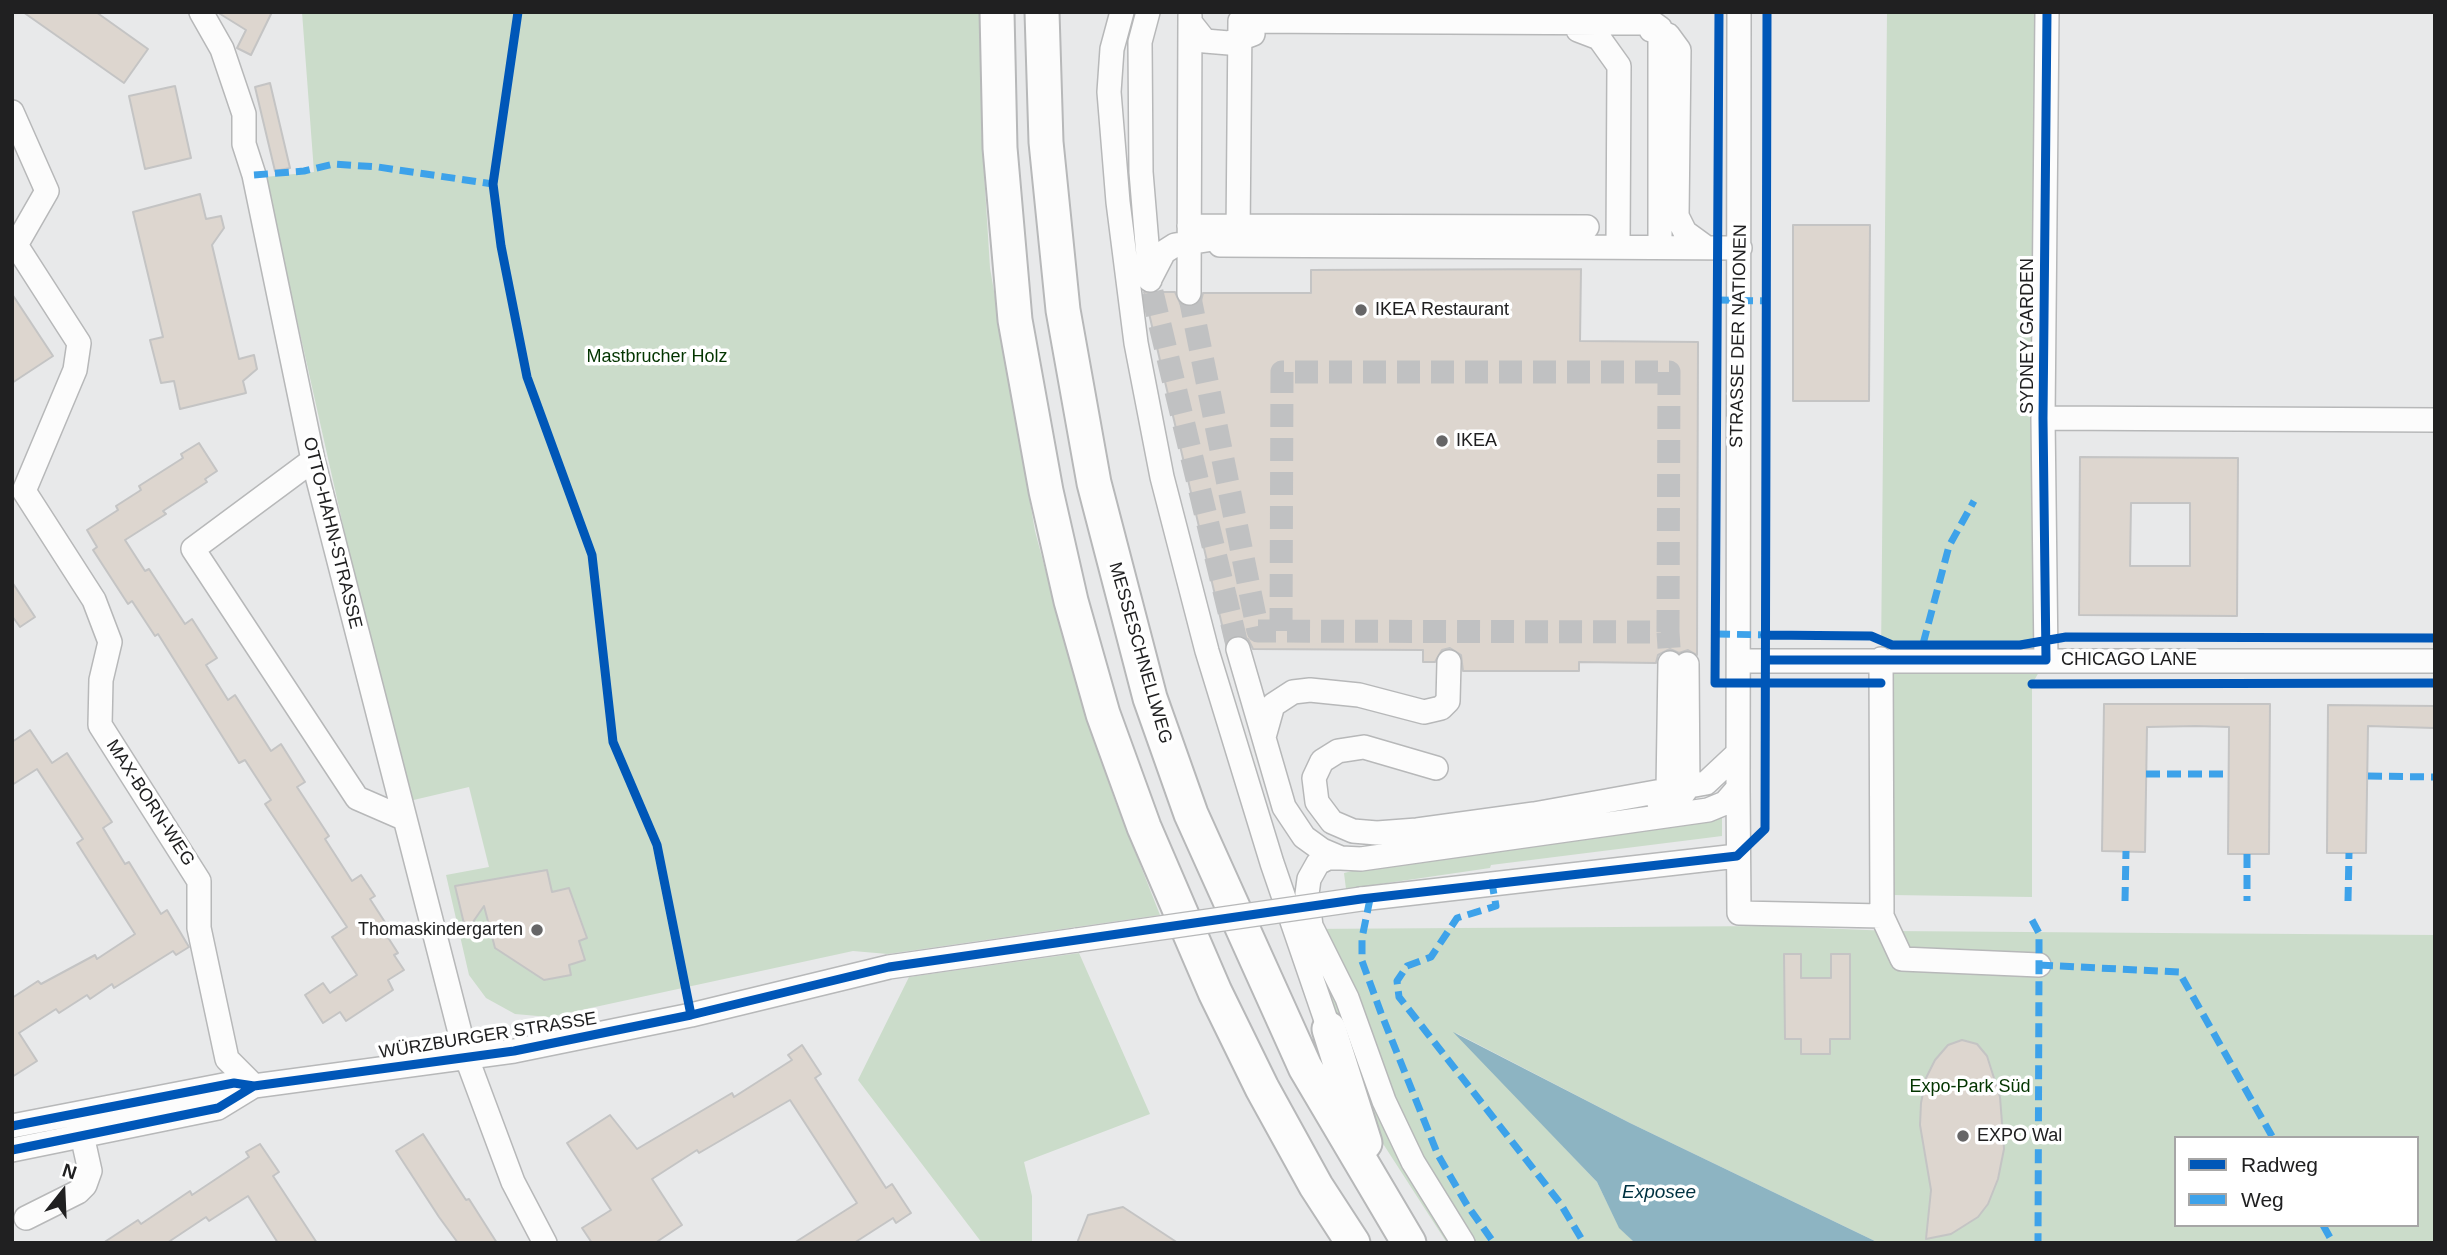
<!DOCTYPE html>
<meta charset="utf-8">
<style>
body{margin:0}
#map{position:relative;width:2447px;height:1255px;overflow:hidden;background:#e8e9ea;font-family:Arial,sans-serif}
canvas{display:block}
.frame{position:absolute;inset:0;border:14px solid #202021;pointer-events:none}
.legend{position:absolute;left:2174px;top:1136px;width:245px;height:91px;box-sizing:border-box;background:#fff;border:2px solid #a6a6a6;margin:0;padding:9px 12px;list-style:none;font-size:21px;color:#202021}
.legend li{display:flex;align-items:center;gap:14px;height:35px}
.legend b{width:35px;border:2px solid #a6a6a6}
.north{position:absolute;left:28px;top:1157px;width:70px;height:70px;-webkit-text-stroke:5px #fff;paint-order:stroke;rotate:18deg;font-size:19px;font-weight:700;line-height:28px;text-align:center;color:#202021}
.north::after{content:'';display:block;margin:auto;width:24px;height:32px;background:#202021;clip-path:polygon(50% 0,100% 100%,50% 72%,0 100%)}
</style>
<div id="map">
<canvas width="2447" height="1255"></canvas>
<div class="frame"></div>
<ul class="legend">
<li><b style="height:9px;background:#0057b8"></b>Radweg</li>
<li><b style="height:9px;background:#3da2ea"></b>Weg</li>
</ul>
<div class="north">N</div>
</div>
<script>
const ctx = document.querySelector('canvas').getContext('2d');
ctx.lineJoin = 'round';
function fillPath(path, color) { ctx.fillStyle = color; ctx.fill(path, 'evenodd'); }
const shape = rows => new Path2D(rows.map(r => 'M' + r).join(''));
function stroke(path, color, width, dash) { ctx.strokeStyle = color; ctx.lineWidth = width; ctx.lineCap = dash ? 'butt' : 'round'; ctx.setLineDash(dash || []); ctx.stroke(path); }
function drawText(font, color, halo, rows, align = 'center') {
  ctx.font = font + ' Arial,sans-serif'; ctx.lineWidth = 7; ctx.setLineDash([]); ctx.textBaseline = 'middle'; ctx.strokeStyle = halo; ctx.fillStyle = color; for (const [text, x, y, turn = 0] of rows) {
    ctx.save(); ctx.translate(x, y); ctx.rotate((+turn || 0) * Math.PI / 180); ctx.textAlign = isNaN(turn) ? turn : align; if (halo) ctx.strokeText(text, 0, 0); ctx.fillText(text, 0, 0); ctx.restore();
  }
}
fillPath(shape([
 [302,12,981,12,981,124,990,268,1035,531,1073,674,1114,798,1160,915,888,954,853,951,549,1017,515,1014,486,998,469,975,446,875,489,867,469,787,405,802,265,177,314,172],
 [1887,12,2047,12,2046,660,2032,684,2032,897,1890,895,1881,659],
 [1722,817,1722,836,1491,865,1490,868,1346,889,1344,873,1356,870],
 [1771,926,1890,931,2435,935,2435,1243,1879,1243,1630,1123,1456,1033,1597,1182,1619,1227,1635,1243,1447,1243,1360,1108,1305,929],
 [2176,1138,2417,1138,2417,1225,2176,1225],
 [1079,953,1150,1114,1024,1162,1032,1196,1032,1243,982,1243,858,1080,909,977]
]), '#cbdcca');
fillPath(shape([
 [1453,1032,1630,1123,1879,1243,1635,1243,1619,1228,1597,1182]
]), '#8db4c2');
const building = shape([
 [23,12,96,12,148,49,124,83,23,12],
 [217,12,272,12,251,55,237,48,246,30,217,12],
 [270,83,290,168,275,171,255,87,270,83],
 [175,86,191,158,145,169,129,96,175,86],
 [200,194,206,219,221,216,224,228,212,245,239,359,254,355,257,369,243,381,246,393,180,409,174,381,161,383,150,340,163,337,133,212,200,194],
 [1793,225,1870,225,1869,401,1793,401,1793,225],
 [1581,269,1580,341,1698,342,1697,655,1688,650,1679,653,1670,649,1658,655,1656,663,1579,662,1579,671,1463,671,1461,655,1450,648,1442,650,1435,662,1423,662,1423,650,1253,649,1248,639,1241,635,1233,636,1226,642,1144,292,1175,292,1181,305,1190,307,1201,301,1203,293,1311,293,1311,270,1581,269],
 [12,294,53,356,12,383,12,294],
 [199,443,217,471,205,479,207,482,163,511,166,514,125,540,145,571,149,569,185,624,192,619,217,658,206,665,228,700,235,695,271,751,281,744,305,782,297,787,329,836,325,839,352,881,361,875,375,896,370,899,392,933,387,936,398,953,394,955,404,970,388,980,393,990,346,1021,340,1012,323,1023,305,995,323,983,330,993,357,975,332,937,347,927,265,804,271,800,245,760,239,763,158,634,155,636,132,601,128,604,93,550,97,547,87,530,118,510,116,506,141,490,139,486,183,458,181,454,199,443],
 [2080,457,2238,458,2237,616,2079,615,2080,457],
 [2131,503,2190,503,2190,566,2130,566,2131,503],
 [12,582,35,617,20,627,12,616,12,582],
 [2104,704,2270,704,2269,854,2228,854,2229,727,2196,726,2147,727,2145,852,2102,851,2104,704],
 [2328,705,2435,706,2434,728,2368,726,2366,853,2327,853,2328,705],
 [30,730,52,763,67,753,112,822,103,828,125,864,129,862,161,914,167,910,189,947,176,955,173,951,114,988,112,984,90,999,87,995,59,1013,56,1009,19,1033,37,1061,12,1077,12,998,38,981,41,984,95,955,97,959,135,934,77,843,83,839,37,769,12,785,12,742,30,730],
 [547,870,552,892,569,888,587,938,579,941,585,960,569,965,571,975,544,980,495,948,484,906,466,932,455,886,547,870],
 [1784,954,1801,954,1801,978,1831,978,1831,954,1850,954,1850,1039,1830,1039,1830,1054,1801,1054,1801,1039,1785,1039,1784,954],
 [1962,1040,1977,1044,1987,1056,2000,1097,2004,1149,1998,1179,1988,1204,1978,1217,1951,1234,1926,1239,1931,1190,1920,1125,1921,1103,1926,1078,1935,1060,1948,1045,1962,1040],
 [802,1045,821,1074,815,1078,886,1188,892,1184,911,1213,896,1223,893,1218,854,1243,794,1243,857,1203,790,1100,699,1153,697,1150,652,1179,682,1225,655,1243,592,1243,582,1228,611,1210,567,1143,610,1115,637,1149,732,1093,734,1097,792,1060,788,1055,802,1045],
 [423,1134,466,1200,469,1199,497,1243,458,1243,439,1217,396,1151,423,1134],
 [260,1144,279,1172,273,1176,317,1243,278,1243,248,1196,209,1221,206,1217,167,1243,103,1243,138,1220,141,1224,190,1191,192,1195,249,1157,246,1152,260,1144],
 [1123,1207,1178,1243,1077,1243,1088,1215,1123,1207]
]);
fillPath(building, '#ddd6cf');
stroke(building, '#c4c4c4', 2);
stroke(shape([
 [1152,292,1238,649],
 [1189,293,1258,631,1668,632,1670,663],
 [1281,631,1282,372,1669,372,1668,632]
]), '#c0c1c2', 23, [23, 11]);
const minor = shape([
 [201,12,222,49,244,114,244,144,254,175,313,460,466,1056,513,1182,545,1243],
 [1122,12,1112,49,1109,92,1118,202,1136,343,1162,477,1207,651,1272,863,1329,1029],
 [1148,12,1140,42,1141,172,1150,280],
 [1190,22,1205,41,1229,43,1253,34],
 [1578,30,1599,38,1619,66,1618,246],
 [1651,30,1668,35,1679,50,1677,216,1685,232,1707,248],
 [12,112,47,191,16,245,79,343,75,370,24,491,94,600,110,642,101,680,100,725,199,881,199,928,227,1059,254,1086],
 [1189,226,1587,227],
 [1220,245,1740,248],
 [1150,279,1164,252,1175,245,1238,235,1240,21,1653,23,1660,28,1660,247],
 [1189,293,1190,16],
 [2043,418,2435,420],
 [313,460,193,549,357,798,403,818],
 [1238,649,1284,807,1304,837,1322,850,1341,858,1361,859,1708,810,1725,803,1738,788,1739,12],
 [1881,659,1882,916,1902,959,2039,965],
 [2046,660,2043,418,2047,12],
 [1739,661,2435,661],
 [1264,737,1273,705,1293,692,1310,690,1359,695,1424,712,1441,708,1448,701,1449,662],
 [1436,768,1364,747,1338,751,1322,761,1314,778,1317,802,1332,822,1353,831,1377,833,1417,830,1534,814,1706,783,1737,754],
 [1738,788,1739,913,1882,916],
 [1679,799,1688,787,1687,664],
 [1659,803,1668,790,1670,663],
 [1341,858,1328,858,1318,863,1309,879,1307,894,1311,926,1347,998,1384,1101,1413,1162,1463,1243],
 [1361,899,1737,856],
 [12,1126,234,1083,254,1086,514,1051,691,1015,889,967,1077,940],
 [12,1150,218,1108,254,1086],
 [26,1218,78,1192,85,1185,90,1171,82,1135]
]);
const highway = shape([
 [997,12,1000,148,1015,320,1046,491,1071,601,1103,714,1144,827,1215,992,1262,1088,1316,1186,1353,1243],
 [1042,12,1046,142,1063,310,1094,483,1150,698,1191,814,1305,1067,1409,1243],
 [1329,1029,1365,1143]
]);
stroke(minor, '#b7b8b9', 26);
stroke(highway, '#b7b8b9', 37);
stroke(minor, '#fcfcfc', 23);
stroke(highway, '#fcfcfc', 33);
const minorBridge = shape([
 [1077,940,1361,899]
]);
stroke(minorBridge, '#b7b8b9', 26, []);
stroke(minorBridge, '#fcfcfc', 23);
stroke(shape([
 [254,175,304,171,334,164,378,167,493,184],
 [1718,300,1768,301],
 [1716,634,1772,635],
 [1923,644,1949,546,1974,501],
 [2146,774,2228,774],
 [2368,776,2435,777],
 [2247,854,2247,901],
 [1489,883,1492,883,1496,906,1457,918,1431,957,1407,966,1397,981,1399,997,1560,1203,1584,1243],
 [1370,899,1362,938,1362,961,1381,1013,1438,1155,1467,1205,1494,1243],
 [2125,901,2126,851],
 [2348,901,2349,853],
 [2032,920,2039,933,2039,965,2038,1243],
 [2039,965,2179,972,2273,1138],
 [2323,1225,2333,1243]
]), '#3da2ea', 7, [14, 7]);
stroke(shape([
 [518,12,493,184,501,246,527,377,592,555,613,742,657,845,691,1015],
 [1719,12,1715,683,1881,683],
 [1765,635,1871,636,1892,645,2020,645,2066,637,2435,638],
 [1766,660,2046,660,2043,418,2047,12],
 [2032,684,2435,683],
 [12,1126,234,1083,254,1086,514,1051,691,1015,889,967,1361,899,1737,856,1765,829,1767,12],
 [12,1150,218,1108,254,1086]
]), '#0057b8', 9);
for (const [x, y, r, color] of [
 [1361,310,7,"#666667"],
 [1442,441,7,"#666667"],
 [537,930,7,"#666667"],
 [1963,1136,7,"#666667"]
]) { const dot = new Path2D(); dot.arc(x, y, r, 0, 2 * Math.PI); ctx.fillStyle = color; ctx.fill(dot); stroke(dot, '#fff', 2.5); }
drawText('18px', '#202021', '#fff', [
 ["IKEA Restaurant",1375,310],
 ["IKEA",1456,441],
 ["Thomaskindergarten",523,930,"right"],
 ["EXPO Wal",1977,1136]
], 'left');
drawText('18px', '#202021', '#fff', [
 ["STRASSE DER NATIONEN",1739,336,-89],
 ["SYDNEY GARDEN",2028,336,-90],
 ["OTTO-HAHN-STRASSE",332,533,76],
 ["MESSESCHNELLWEG",1140,653,74],
 ["CHICAGO LANE",2129,660],
 ["MAX-BORN-WEG",150,803,57],
 ["WÜRZBURGER STRASSE",488,1036,-9]
]);
drawText('18px', '#033500', '#fff', [
 ["Mastbrucher Holz",657,357],
 ["Expo-Park Süd",1970,1087]
]);
drawText('italic 19px', '#003241', '#fff', [
 ["Exposee",1659,1193]
]);
</script>
